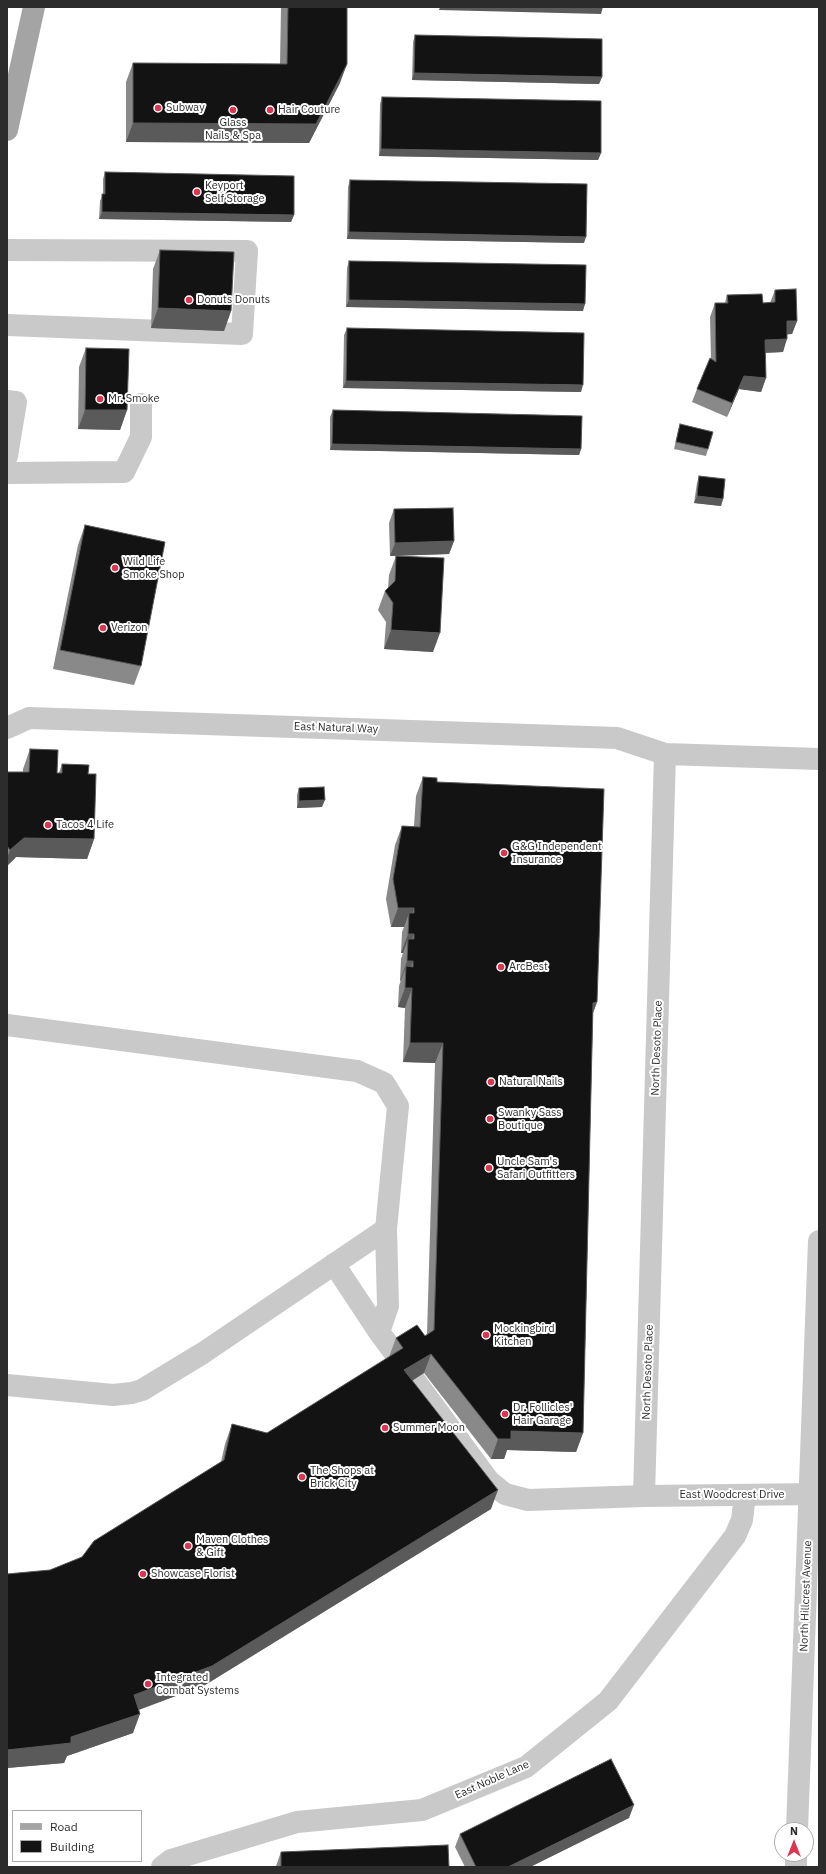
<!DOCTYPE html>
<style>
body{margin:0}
#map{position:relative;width:826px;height:1874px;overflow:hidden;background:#fff;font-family:"IBM Plex Sans",sans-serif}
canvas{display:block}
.frame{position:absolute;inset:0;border:8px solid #2c2c2c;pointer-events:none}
.legend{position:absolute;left:12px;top:1810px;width:130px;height:52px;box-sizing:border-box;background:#fff;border:1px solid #ababab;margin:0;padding:5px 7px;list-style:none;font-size:12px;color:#2c2c2c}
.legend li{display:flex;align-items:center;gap:8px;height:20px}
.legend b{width:20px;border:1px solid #ababab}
.north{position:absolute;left:774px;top:1822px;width:40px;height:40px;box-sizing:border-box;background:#fff;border:1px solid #ababab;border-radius:50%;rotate:0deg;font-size:11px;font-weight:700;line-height:16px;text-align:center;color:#2c2c2c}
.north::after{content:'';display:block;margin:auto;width:14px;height:18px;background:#dc3551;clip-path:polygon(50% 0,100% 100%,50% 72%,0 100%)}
</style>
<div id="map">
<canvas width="826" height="1874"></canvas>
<div class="frame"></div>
<ul class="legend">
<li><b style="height:5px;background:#a4a4a4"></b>Road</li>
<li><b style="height:11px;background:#131313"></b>Building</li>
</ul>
<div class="north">N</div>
</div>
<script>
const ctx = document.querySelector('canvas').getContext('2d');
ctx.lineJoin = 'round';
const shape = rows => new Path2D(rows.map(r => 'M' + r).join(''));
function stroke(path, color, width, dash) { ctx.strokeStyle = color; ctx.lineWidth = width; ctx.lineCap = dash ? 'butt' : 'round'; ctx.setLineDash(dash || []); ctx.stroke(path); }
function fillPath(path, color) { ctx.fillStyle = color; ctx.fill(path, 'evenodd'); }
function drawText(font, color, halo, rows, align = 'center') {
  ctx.font = font + ' "IBM Plex Sans",sans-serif'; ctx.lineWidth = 4; ctx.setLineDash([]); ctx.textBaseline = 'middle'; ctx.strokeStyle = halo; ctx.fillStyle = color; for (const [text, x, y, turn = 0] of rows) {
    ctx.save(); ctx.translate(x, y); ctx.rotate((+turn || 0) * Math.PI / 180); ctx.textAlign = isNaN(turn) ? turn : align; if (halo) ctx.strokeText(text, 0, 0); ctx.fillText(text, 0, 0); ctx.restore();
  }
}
stroke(shape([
 [7,250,247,251,242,334,7,325],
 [7,401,16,402,7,456],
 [7,473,124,472,141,437,141,404],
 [7,728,29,718,617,738,665,754],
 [7,1025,357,1071,384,1083,398,1106,386,1229,388,1306,379,1332],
 [334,1264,379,1332,489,1481,505,1494,528,1500,644,1496,819,1494],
 [7,1385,113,1395,132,1393,142,1390,203,1353,386,1229],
 [644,1496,665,754,819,759],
 [797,1830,819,1241],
 [162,1867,171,1860,297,1822,422,1810,526,1767,608,1701,735,1536,742,1520,745,1495],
 [796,1867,796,1854]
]), '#c9c9c9', 22);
stroke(shape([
 [7,130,34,7]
]), '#a4a4a4', 22);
fillPath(shape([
 [281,7,347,7,340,83,309,143,126,142,126,82,133,63,280,64],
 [415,35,602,77,599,84,412,80,413,42],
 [382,97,601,153,598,160,379,156,380,104],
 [105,172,294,215,291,222,99,219,100,201,103,194,103,179],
 [350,180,584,243,347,239,348,187],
 [160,250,231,311,224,331,151,328,153,269],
 [349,261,583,311,346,307,347,268],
 [775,290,797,321,792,334,787,334,783,352,765,353,766,378,761,392,739,389,727,417,692,402,697,389,711,359,710,317,715,303,725,303,727,295,763,303,770,303],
 [347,328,581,392,343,388,344,335],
 [86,348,127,410,120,430,78,429,79,367],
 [333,410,581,449,579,455,330,450,330,417],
 [680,424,708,449,706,456,674,449,678,431],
 [699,476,723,499,721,506,694,503,697,483],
 [394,509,454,541,449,554,390,556,389,523],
 [85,525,141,666,134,685,53,669,78,545],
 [396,556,433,652,384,649,386,622,378,610,385,591,388,588,389,575],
 [30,749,57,773,59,773,62,764,88,774,94,839,87,859,16,857,7,866,7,772,23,772,23,769],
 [423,777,437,782,597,1002,593,1013,583,1433,576,1452,507,1450,504,1459,491,1459,424,1373,412,1381,491,1509,205,1685,139,1710,133,1733,67,1756,64,1763,7,1768,7,1574,50,1570,82,1557,221,1462,225,1444,232,1424,267,1433,389,1357,396,1338,425,1336,427,1334,435,1063,403,1062,405,1008,398,1007,399,986,401,980,400,981,401,959,403,953,401,953,402,932,404,927,391,927,386,899,395,845,402,826,414,826,416,796],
 [299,788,322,807,297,808,297,795],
 [629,1818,530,1867,465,1867,455,1847,460,1834],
 [281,1852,449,1867,276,1867,276,1866]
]), '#898989');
fillPath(shape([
 [440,7,603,7,601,14,439,10],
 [347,64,340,83,309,143,126,142,133,123],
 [414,73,602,77,599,84,412,80],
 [381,149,601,153,598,160,379,156],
 [102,212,294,215,291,222,99,219],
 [349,232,586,237,584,243,347,239],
 [349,300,585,304,583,311,346,307],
 [158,308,231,311,224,331,151,328],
 [787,321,797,321,792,334,782,335],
 [787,339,783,352,760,353,765,340],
 [744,376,766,378,761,392,739,389,727,417,732,403],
 [346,381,583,385,581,392,343,388],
 [85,410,127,410,120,430,78,429],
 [332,444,581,449,579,455,330,450],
 [697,496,723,499,721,506,694,503],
 [454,541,449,554,390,556,395,543],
 [391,630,440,633,433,652,384,649],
 [325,800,322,807,297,808,299,801],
 [24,838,94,839,87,859,16,857,7,866,7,858,10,850],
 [398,908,414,908,409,924,409,913,404,927,391,927],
 [408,934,414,934,407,952,408,939,403,953,401,953],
 [407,961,413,961,406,980,406,966,401,980,400,981],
 [405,988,412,988,405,1008,398,1007],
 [597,1002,590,1021,593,1003],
 [410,1043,443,1043,435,1063,403,1062],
 [431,1354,424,1373,397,1390,404,1370],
 [511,1431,583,1433,576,1452,507,1450,504,1459,491,1459,498,1439],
 [498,1490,491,1509,205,1685,127,1714,134,1695],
 [140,1714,133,1733,67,1756,64,1763,7,1768,7,1750,71,1737],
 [634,1805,629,1818,530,1867,508,1867]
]), '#5a5a5a');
const building = shape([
 [288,7,347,7,347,64,316,124,133,123,133,63,287,64,288,7],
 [415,35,602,39,602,77,414,73,415,35],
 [382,97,601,101,601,153,381,149,382,97],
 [105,172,294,176,294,215,102,212,102,194,105,194,105,172],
 [350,180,587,184,586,237,349,232,350,180],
 [160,250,234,252,231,311,158,308,160,250],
 [349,261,586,265,585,304,349,300,349,261],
 [796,289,797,321,787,321,787,339,765,340,766,378,744,376,732,403,697,389,710,358,716,362,715,303,728,303,727,295,762,294,763,303,775,302,775,290,796,289],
 [347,328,584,333,583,385,346,381,347,328],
 [86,348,129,349,127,410,85,410,86,348],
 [333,410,582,416,581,449,332,444,333,410],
 [680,424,713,432,708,449,676,442,680,424],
 [699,476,725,479,723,499,697,496,699,476],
 [453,508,454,541,395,543,394,509,453,508],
 [85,525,165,542,141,666,60,650,85,525],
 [396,556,444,558,440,633,391,630,393,603,385,591,395,581,396,556],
 [30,749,58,750,57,773,62,773,62,764,89,765,88,774,96,774,94,839,24,838,10,850,7,846,7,772,29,772,30,749],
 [423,777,437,778,437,782,604,789,597,1002,593,1003,583,1433,511,1431,511,1439,498,1439,431,1354,404,1370,498,1490,212,1666,134,1695,140,1714,71,1737,71,1743,7,1750,7,1574,50,1570,82,1557,94,1541,224,1460,232,1424,267,1433,403,1348,396,1338,417,1325,425,1336,434,1330,443,1043,410,1043,412,988,405,988,406,966,413,967,413,961,407,961,408,939,414,939,414,934,408,934,409,913,414,913,414,908,398,908,393,879,402,826,420,827,423,777],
 [324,787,325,800,299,801,299,788,324,787],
 [611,1759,634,1805,508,1867,476,1867,460,1834,611,1759],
 [448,1845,449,1867,281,1867,281,1852,448,1845]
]);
fillPath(building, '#131313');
stroke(building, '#5a5a5a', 1);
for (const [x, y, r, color] of [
 [158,108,4,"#dc3551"],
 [233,110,4,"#dc3551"],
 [270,110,4,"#dc3551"],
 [197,192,4,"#dc3551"],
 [189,300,4,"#dc3551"],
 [100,399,4,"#dc3551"],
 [115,568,4,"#dc3551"],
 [103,628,4,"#dc3551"],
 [48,825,4,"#dc3551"],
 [504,853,4,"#dc3551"],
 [501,967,4,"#dc3551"],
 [491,1082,4,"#dc3551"],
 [490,1119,4,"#dc3551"],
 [489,1168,4,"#dc3551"],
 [486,1335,4,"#dc3551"],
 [505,1414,4,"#dc3551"],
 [385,1428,4,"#dc3551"],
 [302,1477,4,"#dc3551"],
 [188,1546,4,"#dc3551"],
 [143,1574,4,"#dc3551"],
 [148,1684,4,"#dc3551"]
]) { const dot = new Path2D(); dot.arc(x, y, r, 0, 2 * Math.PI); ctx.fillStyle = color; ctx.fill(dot); stroke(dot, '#fff', 1.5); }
drawText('11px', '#2c2c2c', '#fff', [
 ["Subway",166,108],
 ["Hair Couture",278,110],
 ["Glass",233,123,"center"],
 ["Nails & Spa",233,136,"center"],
 ["Keyport",205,186],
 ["Self Storage",205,199],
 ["Donuts Donuts",197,300],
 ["Mr. Smoke",108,399],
 ["Wild Life",123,562],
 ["Smoke Shop",123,575],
 ["Verizon",111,628],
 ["Tacos 4 Life",56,825],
 ["G&G Independent",512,847],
 ["Insurance",512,860],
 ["ArcBest",509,967],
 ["Natural Nails",499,1082],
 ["Swanky Sass",498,1113],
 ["Boutique",498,1126],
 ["Uncle Sam's",497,1162],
 ["Safari Outfitters",497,1175],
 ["Mockingbird",494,1329],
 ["Kitchen",494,1342],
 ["Dr. Follicles'",513,1408],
 ["Hair Garage",513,1421],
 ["Summer Moon",393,1428],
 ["The Shops at",310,1471],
 ["Brick City",310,1484],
 ["Maven Clothes",196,1540],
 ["& Gift",196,1553],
 ["Showcase Florist",151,1574],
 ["Integrated",156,1678],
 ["Combat Systems",156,1691]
], 'left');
drawText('11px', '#2c2c2c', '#fff', [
 ["East Natural Way",336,728,2],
 ["North Desoto Place",657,1048,-88],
 ["North Desoto Place",648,1372,-88],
 ["East Woodcrest Drive",732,1495],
 ["North Hillcrest Avenue",806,1596,-88],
 ["East Noble Lane",492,1780,-24]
]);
</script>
